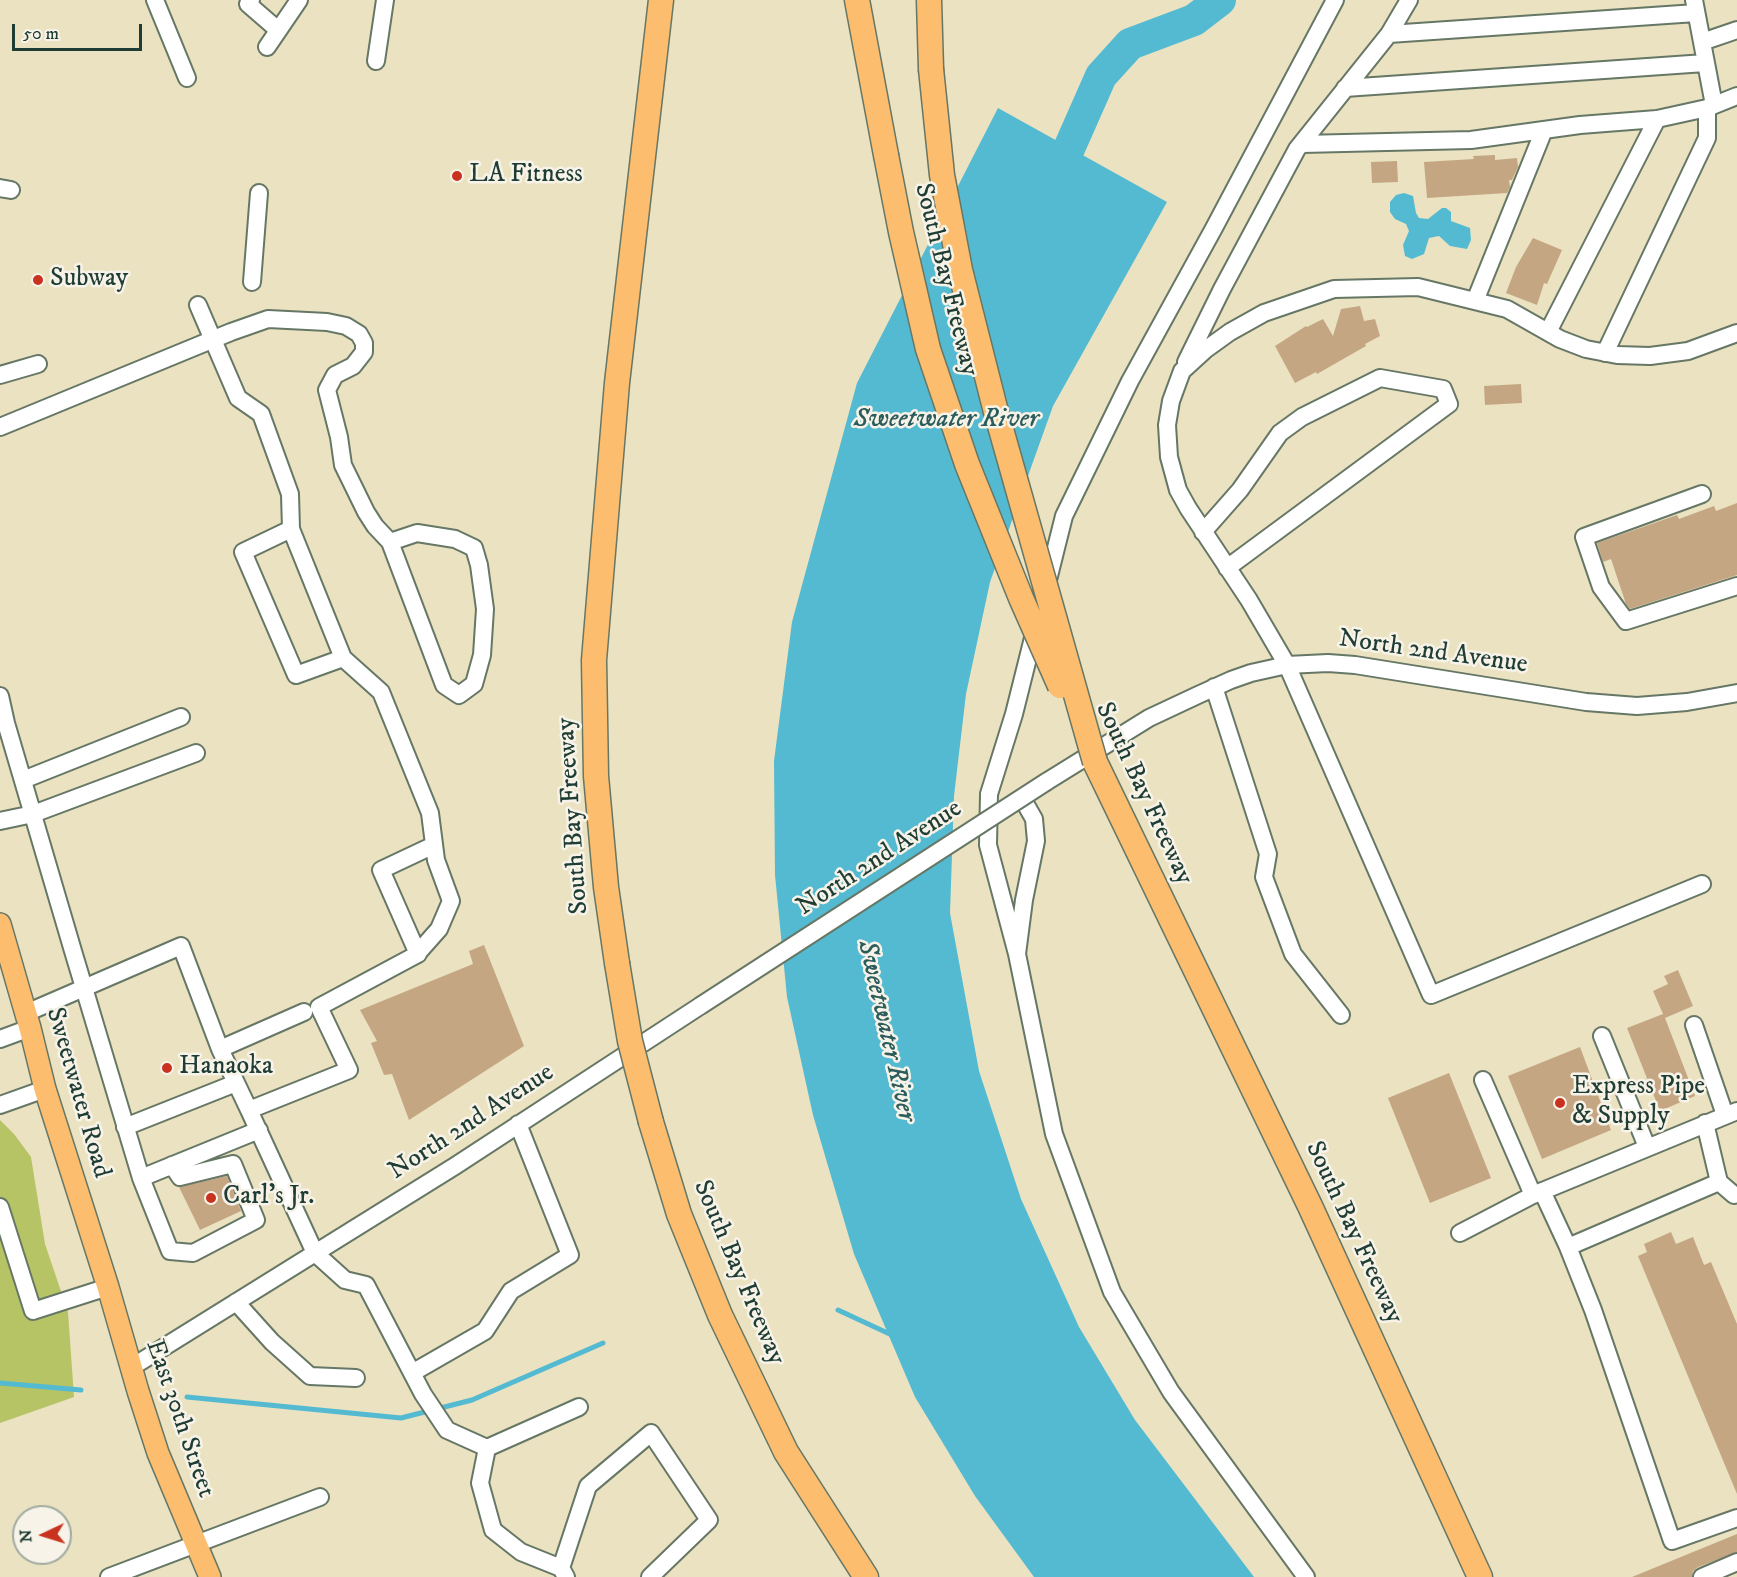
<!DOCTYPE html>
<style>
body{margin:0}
#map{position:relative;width:1737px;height:1577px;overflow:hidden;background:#eae2c1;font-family:"IM FELL DW Pica",serif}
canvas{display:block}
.north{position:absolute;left:12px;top:1505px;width:60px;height:60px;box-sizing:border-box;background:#f7f3e8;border:2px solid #a1aaa0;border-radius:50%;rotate:266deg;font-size:16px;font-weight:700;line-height:24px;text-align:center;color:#1f3d34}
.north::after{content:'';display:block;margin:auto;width:21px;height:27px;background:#c8321e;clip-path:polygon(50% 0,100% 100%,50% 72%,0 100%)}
.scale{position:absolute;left:12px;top:24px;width:130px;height:27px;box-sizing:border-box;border:3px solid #1f3d34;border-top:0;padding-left:8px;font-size:18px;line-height:21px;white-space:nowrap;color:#1f3d34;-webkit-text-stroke:4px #f7f3e8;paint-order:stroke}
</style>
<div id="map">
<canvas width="1737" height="1577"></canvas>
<div class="north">N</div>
<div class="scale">50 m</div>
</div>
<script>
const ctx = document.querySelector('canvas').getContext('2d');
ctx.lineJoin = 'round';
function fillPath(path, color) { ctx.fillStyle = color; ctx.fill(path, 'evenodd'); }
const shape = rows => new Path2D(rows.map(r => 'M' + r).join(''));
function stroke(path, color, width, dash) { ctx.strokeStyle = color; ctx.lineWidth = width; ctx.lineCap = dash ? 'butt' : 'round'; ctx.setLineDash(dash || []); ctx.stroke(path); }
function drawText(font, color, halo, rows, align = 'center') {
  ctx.font = font + ' "IM FELL DW Pica",serif'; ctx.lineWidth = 5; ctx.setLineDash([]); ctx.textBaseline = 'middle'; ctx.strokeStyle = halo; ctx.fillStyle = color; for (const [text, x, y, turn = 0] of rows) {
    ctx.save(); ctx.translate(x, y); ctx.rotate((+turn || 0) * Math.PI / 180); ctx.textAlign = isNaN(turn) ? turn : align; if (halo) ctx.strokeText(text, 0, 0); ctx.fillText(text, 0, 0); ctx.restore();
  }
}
fillPath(shape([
 [0,1120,14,1134,31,1157,45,1244,68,1312,74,1397,0,1423]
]), '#b6c466');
fillPath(shape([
 [998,108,1167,202,1053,406,990,582,966,694,954,796,950,913,979,1071,1021,1199,1079,1327,1135,1420,1254,1577,1034,1577,975,1496,915,1397,854,1254,813,1115,787,997,775,875,774,761,792,622,857,383],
 [1404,193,1413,196,1416,213,1419,218,1428,219,1442,208,1446,208,1451,212,1451,221,1470,228,1471,240,1467,249,1450,246,1439,236,1429,238,1424,254,1412,259,1405,256,1403,245,1409,231,1406,224,1395,219,1390,212,1390,202,1396,195]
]), '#53bad1');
stroke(shape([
 [838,1310,894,1336],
 [0,1383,81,1390],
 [187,1397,401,1418,472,1400,603,1343]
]), '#53bad1', 5);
stroke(shape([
 [1052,187,1101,76,1130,44,1194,20,1220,0]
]), '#53bad1', 32);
fillPath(shape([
 [1495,155,1495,160,1517,158,1518,167,1512,180,1509,180,1510,187,1507,193,1427,198,1424,162,1474,159,1473,156],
 [1397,161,1398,182,1372,183,1371,162],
 [1533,238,1562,250,1547,284,1544,283,1537,305,1506,293,1516,267],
 [1360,306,1364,321,1375,319,1380,336,1365,344,1366,346,1317,374,1316,372,1295,383,1275,346,1306,326,1307,327,1323,319,1333,336,1341,309],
 [1521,384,1522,403,1485,405,1484,386],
 [1737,503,1737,575,1630,609,1626,604,1611,559,1603,562,1597,543,1677,515,1679,519,1714,506,1716,511],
 [484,945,524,1046,409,1120,392,1074,384,1075,371,1043,377,1041,360,1010,473,964,469,951],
 [1678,970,1693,1006,1665,1018,1695,1096,1660,1111,1627,1028,1663,1014,1653,991,1668,984,1664,976],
 [1580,1047,1611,1130,1542,1159,1508,1076],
 [1449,1073,1491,1178,1430,1203,1388,1098],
 [227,1176,241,1211,200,1230,179,1187],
 [1671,1232,1676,1244,1693,1237,1704,1265,1711,1262,1737,1324,1737,1494,1638,1256,1647,1252,1644,1244],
 [1737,1534,1737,1552,1698,1567,1693,1571,1692,1577,1632,1577]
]), '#c5a683');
const minor = shape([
 [155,0,187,78],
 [251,0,248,4,278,30],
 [1694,0,1714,105],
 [1389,34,1696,13],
 [1702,42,1737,30],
 [267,47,299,0],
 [376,61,385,0],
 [1345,88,1705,63],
 [1302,144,1471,140,1580,125,1657,119,1707,108,1737,96],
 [0,188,11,190],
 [252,282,259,193],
 [1475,301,1544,130],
 [198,305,238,398,261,414,290,494,291,529,343,658,381,692,430,813,436,860,451,901,439,929,416,955,319,1007,349,1070,249,1110,315,1253,345,1280,366,1285,423,1394,447,1430,487,1448,579,1407],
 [1548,332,1657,119],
 [1605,353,1707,138,1707,108],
 [1186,362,1222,289,1297,149,1389,34,1409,0],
 [0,375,38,364],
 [0,427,231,332,268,319,327,322,346,326,359,334,364,343,364,352,353,366,335,375,327,390,339,437,343,465,366,512,375,526,390,542,444,685,459,695,474,684,482,655,485,609,479,565,474,548,455,539,417,533,390,542],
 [1702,494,1584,537,1601,587,1626,621,1737,586],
 [291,529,243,552,296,675,343,658],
 [1203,532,1240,490,1280,433,1302,417,1380,378,1443,389,1449,404,1227,568],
 [1047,584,1064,516,1130,381,1214,228,1335,0],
 [1214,687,1268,854,1264,877,1293,954,1341,1015],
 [0,696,6,723,73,951,141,1178,259,1130],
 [23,780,181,717],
 [1046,782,1149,718,1198,695,1231,680,1251,673,1287,665,1328,663,1355,665,1586,702,1637,706,1687,702,1737,693],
 [1022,798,1034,819,1036,841,1024,900,1017,954,1054,1134,1112,1292,1171,1392,1306,1577],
 [0,821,33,814,196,753],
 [1702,884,1431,995,1287,665,1249,600,1188,508,1178,490,1169,457,1167,425,1171,401,1182,371,1205,350,1230,332,1264,313,1334,289,1418,287,1507,309,1560,339,1586,349,1617,355,1650,356,1688,351,1737,333],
 [418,954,381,870,434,845],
 [1017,954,988,845,989,794,1014,714,1036,626],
 [26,1013,181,946,220,1049,304,1012],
 [1694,1025,1725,1115],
 [1602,1036,1647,1147],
 [0,1039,30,1028],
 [220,1049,249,1110],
 [1483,1080,1533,1195],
 [0,1105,45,1089],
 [1705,1123,1719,1182,1734,1195],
 [125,1127,236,1083],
 [141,1178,170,1251,193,1253,256,1220,233,1164,180,1177,172,1165],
 [1542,1191,1568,1247,1719,1182],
 [0,1207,33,1311,108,1287],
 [1460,1233,1533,1195,1737,1111],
 [1568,1247,1593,1310,1672,1541,1737,1518],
 [236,1302,272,1342,310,1376,356,1378],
 [132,1367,455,1166,700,1006],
 [412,1373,485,1331,511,1291,570,1255,518,1124],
 [487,1448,480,1483,493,1530,521,1552,561,1568,566,1577],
 [561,1568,588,1486,651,1433,709,1520,650,1577],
 [109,1577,320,1497],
 [1702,1577,1737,1562]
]);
const major = shape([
 [0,924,30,1028,45,1089,108,1287,138,1391,158,1453,210,1577]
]);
const highway = shape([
 [857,0,886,155],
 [929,0,931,69],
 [1095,762,1310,1206,1480,1577],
 [617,963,606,887,596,776,594,660,617,383,661,0],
 [651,1122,679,1214,720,1315,786,1452,866,1577]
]);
stroke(minor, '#667765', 20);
stroke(major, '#667765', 24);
stroke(highway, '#667765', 27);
stroke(minor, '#fff', 16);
stroke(major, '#fcbd6f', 21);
stroke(highway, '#fcbd6f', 24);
const minorBridge = shape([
 [700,1006,1046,782]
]);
const highwayBridge = shape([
 [931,69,942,175,960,270,995,408,1095,762],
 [886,155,901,232,928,349,967,464,1021,598,1060,686],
 [617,963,630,1041,651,1122]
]);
stroke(minorBridge, '#667765', 20, []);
stroke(highwayBridge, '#667765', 27, []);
stroke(minorBridge, '#fff', 16);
stroke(highwayBridge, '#fcbd6f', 24);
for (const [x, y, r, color] of [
 [457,176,6,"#c8321e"],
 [38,280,6,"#c8321e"],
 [167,1068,6,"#c8321e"],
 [1560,1103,6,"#c8321e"],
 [211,1198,6,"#c8321e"]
]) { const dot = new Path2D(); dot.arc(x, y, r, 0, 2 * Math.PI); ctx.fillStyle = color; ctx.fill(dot); stroke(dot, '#f7f3e8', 2); }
drawText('26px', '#1f3d34', '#f7f3e8', [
 ["LA Fitness",469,176],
 ["Subway",50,280],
 ["Hanaoka",179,1068],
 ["Express Pipe",1572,1088],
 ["& Supply",1572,1118],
 ["Carl's Jr.",223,1198]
], 'left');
drawText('26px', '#1f3d34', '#f7f3e8', [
 ["South Bay Freeway",945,280,76],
 ["North 2nd Avenue",1433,653,8],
 ["South Bay Freeway",1143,794,65],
 ["South Bay Freeway",574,816,-94],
 ["North 2nd Avenue",880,859,-33],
 ["Sweetwater Road",77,1093,74],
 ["North 2nd Avenue",472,1123,-33],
 ["South Bay Freeway",1353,1233,65],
 ["South Bay Freeway",738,1273,67],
 ["East 30th Street",179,1419,71]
]);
drawText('italic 27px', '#2c5c5b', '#f7f3e8', [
 ["Sweetwater River",946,420],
 ["Sweetwater River",885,1031,77]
]);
</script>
